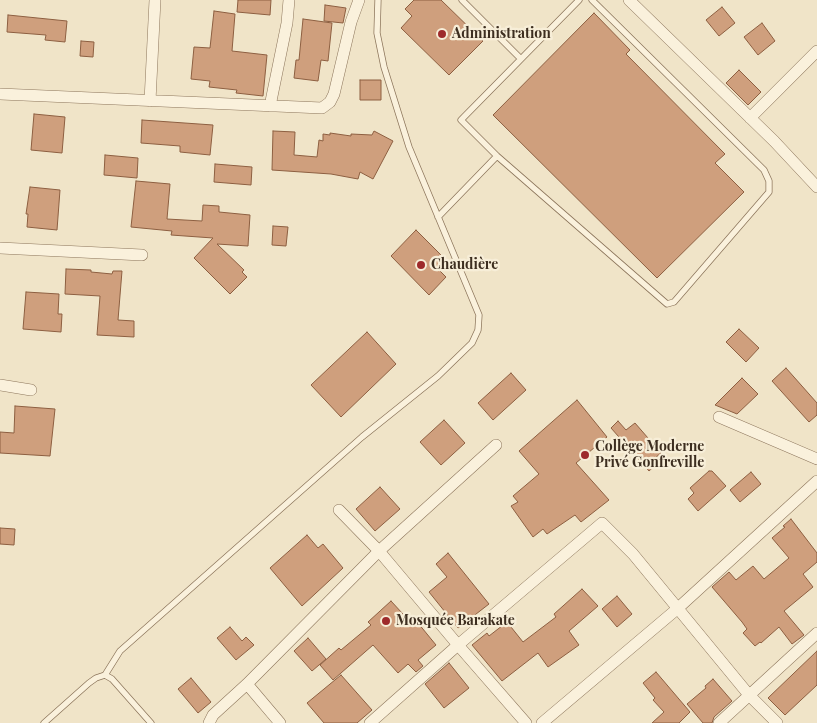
<!DOCTYPE html>
<meta charset="utf-8">
<style>
body{margin:0}
canvas{display:block;background:#f0e4c8}
</style>
<canvas width="817" height="723"></canvas>
<script>
const ctx = document.querySelector('canvas').getContext('2d');
ctx.lineJoin = 'round';
function fillPath(path, color) { ctx.fillStyle = color; ctx.fill(path, 'evenodd'); }
const shape = rows => new Path2D(rows.map(r => 'M' + r).join(''));
function stroke(path, color, width, dash) { ctx.strokeStyle = color; ctx.lineWidth = width; ctx.lineCap = dash ? 'butt' : 'round'; ctx.setLineDash(dash || []); ctx.stroke(path); }
function drawText(font, color, halo, rows, align = 'center') {
  ctx.font = font + ' "Playfair Display",serif'; ctx.lineWidth = 4.5; ctx.setLineDash([]); ctx.textBaseline = 'middle'; ctx.strokeStyle = halo; ctx.fillStyle = color; for (const [text, x, y, turn = 0] of rows) {
    ctx.save(); ctx.translate(x, y); ctx.rotate((+turn || 0) * Math.PI / 180); ctx.textAlign = isNaN(turn) ? turn : align; if (halo) ctx.strokeText(text, 0, 0); ctx.fillText(text, 0, 0); ctx.restore();
  }
}
const building = shape([
 [238,0,271,0,270,15,237,12,238,0],
 [414,0,441,0,483,41,449,75,401,28,412,16,405,9,414,0],
 [325,5,346,8,343,23,324,21,325,5],
 [722,7,735,23,719,36,706,20,722,7],
 [214,11,235,14,232,51,267,55,263,96,236,93,237,90,209,87,210,81,191,79,194,47,210,48,214,11],
 [594,13,630,50,626,54,725,154,715,163,744,192,657,278,493,115,594,13],
 [8,15,67,21,65,42,45,40,46,35,7,32,8,15],
 [303,19,332,23,328,61,321,60,318,81,294,78,296,60,299,60,303,19],
 [762,23,775,41,758,55,744,37,762,23],
 [81,41,94,42,93,57,80,56,81,41],
 [739,70,761,92,748,105,726,83,739,70],
 [360,80,381,80,381,100,360,100,360,80],
 [34,114,65,117,62,153,31,150,34,114],
 [142,120,213,125,210,155,180,152,180,146,141,143,142,120],
 [273,131,295,132,294,155,317,157,319,140,323,141,323,134,330,135,330,133,351,136,351,134,372,135,374,131,393,141,373,179,360,172,358,179,331,174,272,170,273,131],
 [105,155,138,158,137,178,104,175,105,155],
 [215,164,252,167,251,185,214,182,215,164],
 [136,181,170,184,167,219,202,221,203,205,219,206,219,212,250,215,248,246,217,244,244,270,242,272,247,277,230,294,194,258,213,238,171,235,172,231,131,227,136,181],
 [30,187,60,190,57,230,27,227,28,214,26,214,30,187],
 [273,226,288,227,286,246,272,245,273,226],
 [416,230,447,261,439,270,446,277,429,295,391,256,416,230],
 [66,269,91,270,91,272,112,274,113,271,122,271,118,320,134,321,134,337,97,335,100,296,65,294,66,269],
 [26,292,59,294,58,314,62,314,61,332,23,329,26,292],
 [739,329,759,348,746,362,726,342,739,329],
 [367,332,396,364,341,417,311,385,367,332],
 [786,368,817,403,817,415,809,422,772,381,786,368],
 [511,373,526,390,493,420,478,403,511,373],
 [742,378,758,394,737,414,715,405,742,378],
 [577,400,607,437,576,463,609,500,581,522,575,515,547,534,543,529,533,537,511,506,518,502,513,496,539,474,519,451,577,400],
 [15,406,55,409,50,456,0,453,0,432,14,433,15,406],
 [444,420,465,443,441,465,420,442,444,420],
 [618,421,626,430,635,423,661,453,655,458,659,462,649,471,611,428,618,421],
 [709,471,712,471,726,486,698,511,688,499,694,493,690,488,709,471],
 [751,472,761,484,740,502,730,490,751,472],
 [380,487,400,509,375,531,356,509,380,487],
 [791,519,817,553,817,562,803,574,813,587,784,611,804,635,792,644,779,627,761,643,760,642,755,646,743,633,747,629,742,622,712,587,729,572,736,580,753,566,764,579,789,558,772,538,785,527,783,526,791,519],
 [0,528,15,529,14,545,0,544,0,528],
 [307,535,318,548,323,544,343,568,302,606,270,568,307,535],
 [448,553,489,604,458,628,429,592,447,577,436,564,448,553],
 [582,589,598,606,569,631,579,645,548,667,538,653,502,681,472,645,487,633,489,636,507,622,523,642,556,617,554,614,582,589],
 [617,596,632,614,617,627,602,609,617,596],
 [391,601,414,626,418,623,436,645,418,660,423,666,416,672,408,664,398,673,373,645,333,680,320,665,339,648,341,650,371,625,368,622,391,601],
 [230,627,242,641,246,637,254,645,236,660,217,638,230,627],
 [308,638,326,659,312,671,294,651,308,638],
 [817,651,817,685,785,715,768,698,817,651],
 [449,663,469,688,444,708,425,684,449,663],
 [656,672,690,712,679,723,652,723,664,712,653,700,655,698,643,683,656,672],
 [341,675,372,710,357,723,324,723,307,703,341,675],
 [191,678,211,702,198,713,178,689,191,678],
 [713,679,732,701,714,717,712,723,703,723,687,704,706,688,705,686,713,679]
]);
fillPath(building, '#cf9f7d');
stroke(building, '#8d5f41', 1);
const lane = shape([
 [462,0,521,59],
 [579,0,461,120,497,156,667,304,674,302,769,192,769,181,764,170,592,0],
 [438,217,497,156],
 [105,675,120,651,362,437,438,376,472,343,478,330,479,315,409,147,384,67,377,33,378,0],
 [44,723,89,683,96,678,105,675,112,679,151,723]
]);
const street = shape([
 [629,0,774,141,817,187],
 [0,94,322,108,330,102,334,94,351,22,359,0],
 [150,101,155,0],
 [270,106,287,23,289,0],
 [750,118,817,51],
 [0,248,142,255],
 [0,385,31,390],
 [719,417,817,459],
 [339,510,379,551,458,645,526,723],
 [247,684,280,723],
 [209,723,213,715,247,684,379,551,496,445],
 [370,723,458,645,602,523,633,554,749,695,777,723],
 [542,723,677,609,817,481],
 [719,723,817,633]
]);
stroke(lane, '#8d765c', 7);
stroke(street, '#8d765c', 12);
stroke(lane, '#faf1dc', 5.5);
stroke(street, '#faf1dc', 11);
for (const [x, y, r, color] of [
 [442,34,5,"#9e2a2b"],
 [421,265,5,"#9e2a2b"],
 [585,455,5,"#9e2a2b"],
 [386,621,5,"#9e2a2b"]
]) { const dot = new Path2D(); dot.arc(x, y, r, 0, 2 * Math.PI); ctx.fillStyle = color; ctx.fill(dot); stroke(dot, '#f7eed8', 2); }
drawText('bold 14px', '#3d2e20', '#f7eed8', [
 ["Administration",452,34],
 ["Chaudière",431,265],
 ["Collège Moderne",595,447],
 ["Privé Gonfreville",595,463],
 ["Mosquée Barakate",396,621]
], 'left');
</script>
